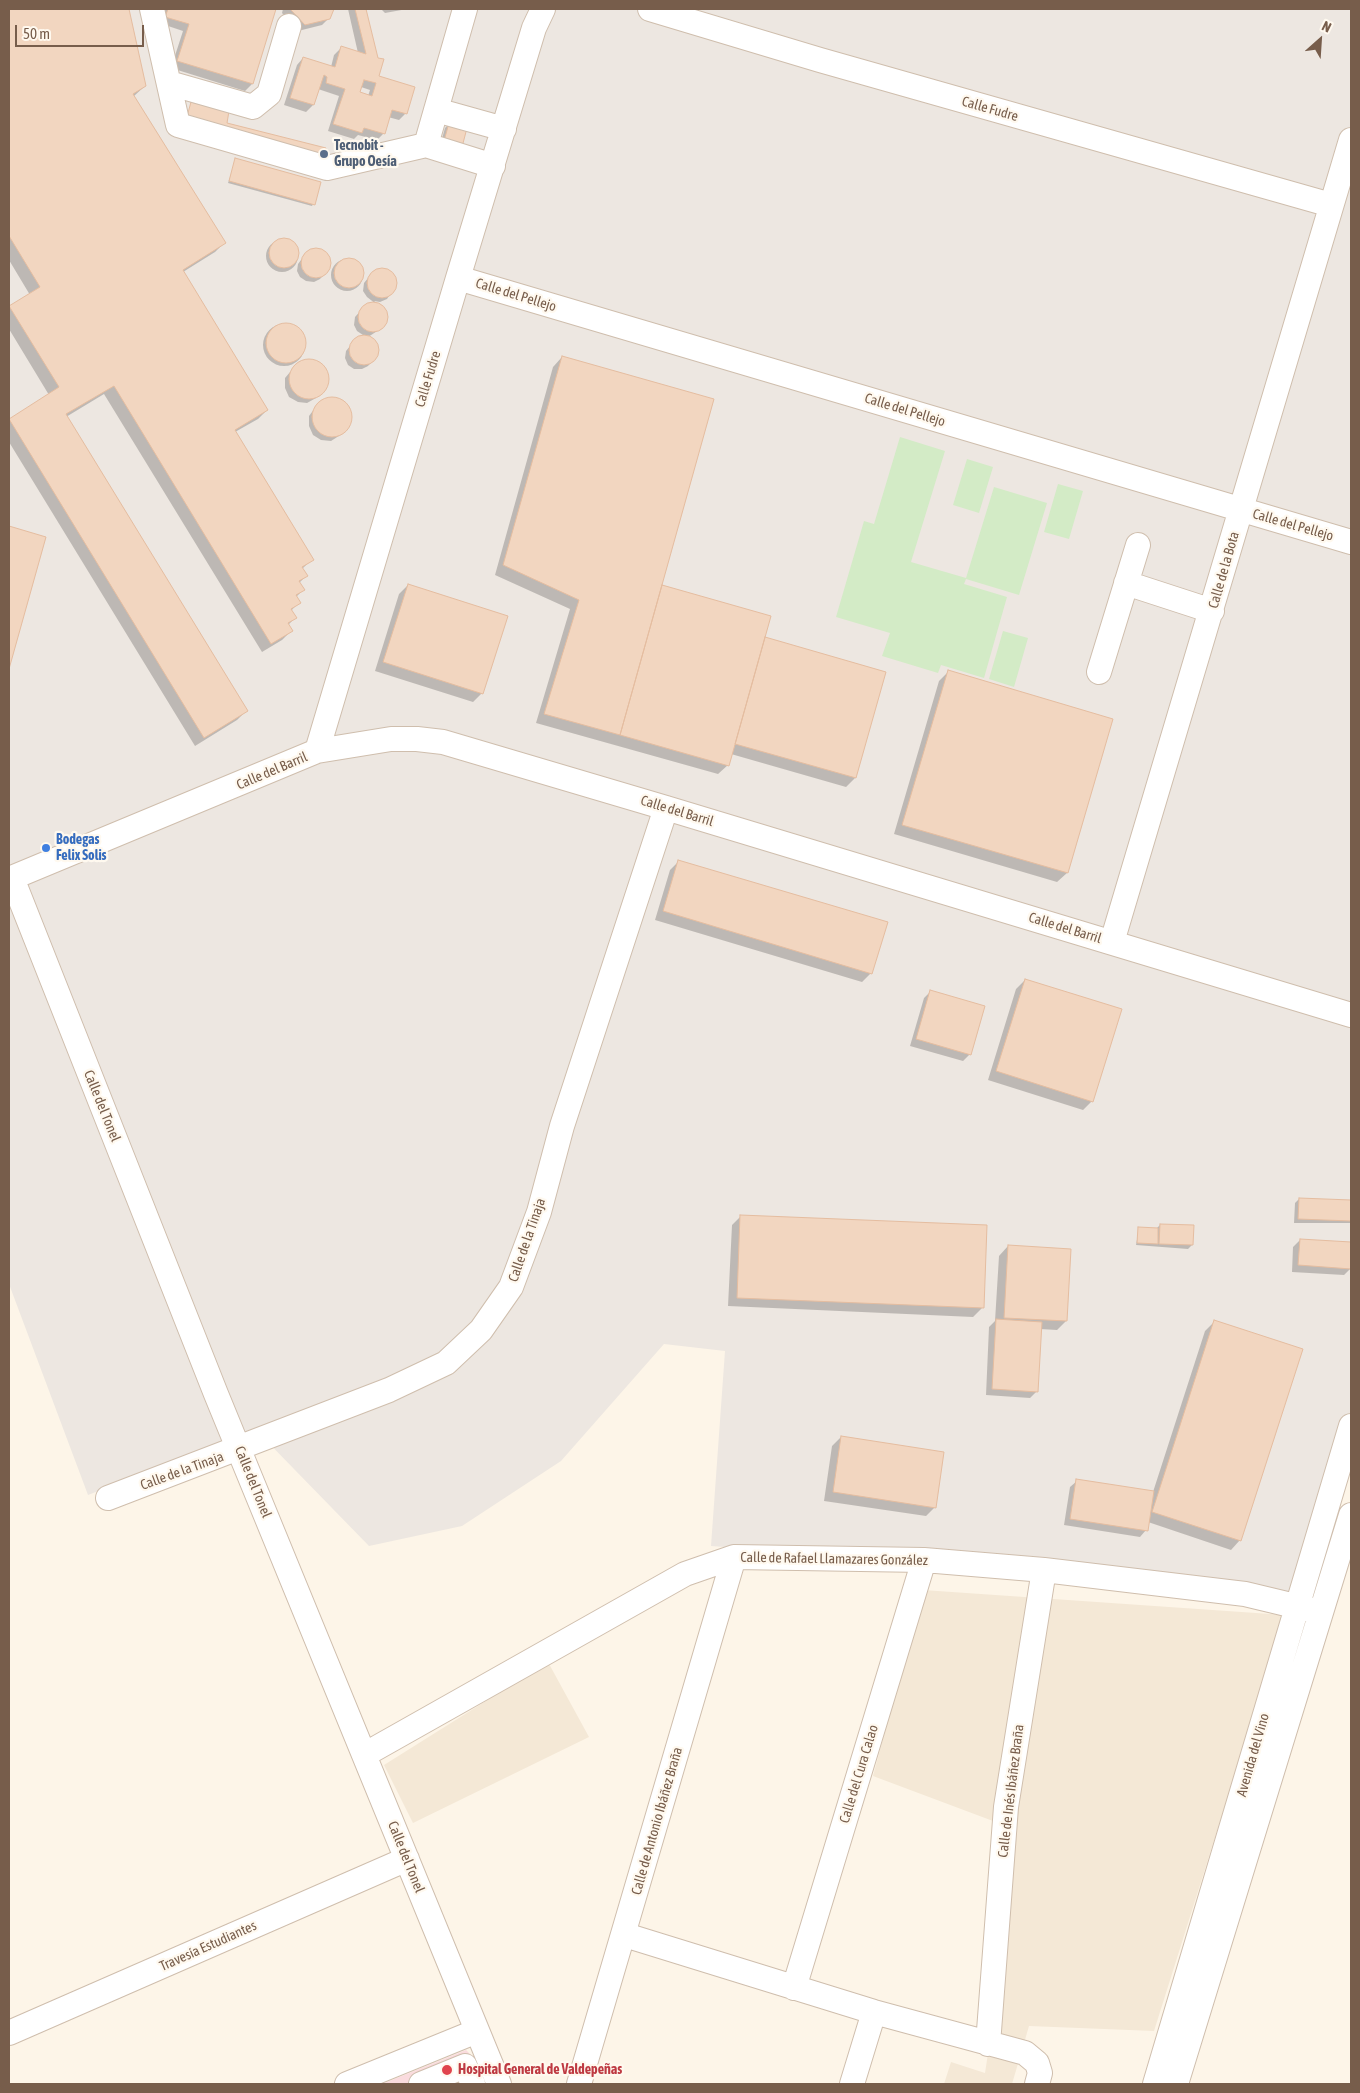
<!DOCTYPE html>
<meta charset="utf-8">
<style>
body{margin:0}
#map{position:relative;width:1360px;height:2093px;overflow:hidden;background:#fdf5e8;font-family:"Asap Condensed",sans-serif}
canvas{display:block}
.frame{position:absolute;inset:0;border:10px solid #775d4b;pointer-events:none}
.north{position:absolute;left:1295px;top:15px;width:50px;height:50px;-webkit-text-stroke:4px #fff9ef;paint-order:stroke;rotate:26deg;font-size:14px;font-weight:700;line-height:20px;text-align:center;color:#775d4b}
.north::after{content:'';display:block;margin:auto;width:18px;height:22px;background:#775d4b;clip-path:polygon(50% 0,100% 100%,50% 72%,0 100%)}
.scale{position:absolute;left:15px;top:25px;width:129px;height:22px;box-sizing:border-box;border:2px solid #775d4b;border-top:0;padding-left:6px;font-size:15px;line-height:18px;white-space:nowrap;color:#775d4b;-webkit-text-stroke:4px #fff9ef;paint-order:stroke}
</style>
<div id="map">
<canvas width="1360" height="2093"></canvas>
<div class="frame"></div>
<div class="north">N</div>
<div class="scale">50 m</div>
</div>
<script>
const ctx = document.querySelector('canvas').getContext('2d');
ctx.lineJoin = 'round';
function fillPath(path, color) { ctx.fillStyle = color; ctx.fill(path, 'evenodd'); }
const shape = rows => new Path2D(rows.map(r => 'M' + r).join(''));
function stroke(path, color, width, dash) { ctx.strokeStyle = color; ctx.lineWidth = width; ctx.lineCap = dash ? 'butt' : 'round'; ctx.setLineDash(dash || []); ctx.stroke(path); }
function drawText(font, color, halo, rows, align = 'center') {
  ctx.font = font + ' "Asap Condensed",sans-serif'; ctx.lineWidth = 4.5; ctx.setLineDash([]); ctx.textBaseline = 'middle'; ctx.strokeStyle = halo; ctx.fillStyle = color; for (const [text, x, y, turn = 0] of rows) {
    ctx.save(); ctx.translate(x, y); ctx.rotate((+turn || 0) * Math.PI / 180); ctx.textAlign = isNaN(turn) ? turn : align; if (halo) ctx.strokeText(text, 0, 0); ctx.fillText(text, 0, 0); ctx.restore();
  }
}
fillPath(shape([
 [923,1590,1285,1615,1154,2031,1029,2026,1012,2084,944,2084,951,2062,985,2073,996,2001,1009,1827,873,1776],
 [548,1662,589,1737,413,1823,384,1765]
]), '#f4e8d6');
fillPath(shape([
 [9,9,1351,9,1351,1426,1297,1606,1044,1570,711,1546,725,1351,664,1344,561,1461,462,1526,369,1546,256,1430,88,1495,9,1284]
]), '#ede7e1');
fillPath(shape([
 [466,2050,471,2055,483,2084,382,2084]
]), '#fadbde');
fillPath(shape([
 [900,437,945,451,911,562,966,578,994,487,1047,503,1019,595,966,579,964,584,1007,597,984,678,941,665,938,673,882,656,890,633,836,617,864,521,874,524],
 [967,459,993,467,979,513,953,505],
 [1058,484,1083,491,1069,539,1044,532],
 [1003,631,1028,638,1014,687,989,679]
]), '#d3ebc6');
fillPath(shape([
 [9,9,128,9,145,86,134,96,224,243,215,252,183,272,267,410,258,419,235,432,312,559,302,569,306,576,299,583,303,590,296,597,299,602,291,611,295,618,288,625,291,631,282,640,262,652,104,394,66,417,246,711,237,720,195,746,9,442,9,420,49,395,9,329,9,308,30,295,9,260],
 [164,9,275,9,252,84,245,91,171,68,183,31,159,23],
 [283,9,332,9,329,18,322,25,298,31,282,13],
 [348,9,365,9,376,59,377,77,405,114,399,120,388,117,383,134,377,140,358,135,354,139,328,131,339,96,318,89,313,105,306,112,284,105,297,65,303,58,331,67,334,55,341,48,358,53],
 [361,87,370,90,368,96,359,93],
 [381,9,407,9,385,13],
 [449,124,466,129,440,146,445,128],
 [236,160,313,204,312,206,228,183],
 '266 256a16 16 0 1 1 32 0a16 16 0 1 1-32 0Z',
 [313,249,320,250,327,254,330,260,329,268,320,279,314,282,306,281,300,277,297,271,298,264,307,252],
 '331 275a16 16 0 1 1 32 0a16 16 0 1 1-32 0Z',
 [380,269,387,270,393,274,396,280,395,287,387,299,380,302,374,301,383,308,387,314,386,322,382,328,368,337,375,341,378,348,377,355,368,366,362,369,354,369,348,365,345,358,346,351,355,340,366,337,357,331,354,325,355,317,364,307,376,304,367,297,363,291,364,283,373,272],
 '263 345a21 21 0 1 1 42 0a21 21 0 1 1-42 0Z',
 [562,357,660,586,769,617,763,638,884,672,855,778,846,787,731,754,728,765,718,774,536,723,570,609,495,575,553,367],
 [305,360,315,361,323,366,327,375,327,385,316,398,307,403,298,402,289,397,285,388,285,378,296,365],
 [328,399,338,399,347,405,351,414,350,424,345,432,331,441,321,440,313,435,309,426,309,416,315,408],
 [9,528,44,538,9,664],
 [408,585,482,693,473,702,375,671,399,594],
 [948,672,1111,720,1067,873,1057,882,894,834,939,681],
 [679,861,871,973,862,982,655,920,670,870],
 [1025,980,1092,1101,1083,1110,988,1080,1016,989],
 [931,991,970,1054,963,1061,910,1046,924,998],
 [1299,1199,1351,1201,1351,1223,1294,1223,1295,1203],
 [741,1216,982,1308,973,1317,728,1306,732,1225],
 [1160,1225,1192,1245,1188,1249,1136,1245,1139,1229,1156,1229],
 [1300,1240,1351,1244,1351,1268,1344,1275,1292,1272,1293,1247],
 [1008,1246,1070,1250,1066,1321,1057,1330,1040,1329,1037,1391,1030,1398,986,1395,989,1327,995,1321,999,1256],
 [1214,1322,1240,1540,1231,1550,1148,1522,1146,1530,1140,1537,1064,1525,1070,1487,1077,1481,1153,1492,1205,1331],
 [841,1437,935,1507,926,1516,824,1501,832,1446]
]), '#0003');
const building = shape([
 [9,9,129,9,146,86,133,94,226,243,183,270,268,410,235,430,314,560,302,567,308,576,299,581,305,590,296,595,301,603,291,609,297,618,288,623,293,631,271,644,114,386,66,414,248,711,204,738,9,419,59,387,9,306,40,287,9,236,9,9],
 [168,9,276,9,253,84,177,61,189,24,165,17,168,9],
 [290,9,334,9,330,19,305,25,290,9],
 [355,9,366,9,378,58,384,59,379,76,415,87,407,114,392,110,385,134,364,128,362,133,333,124,345,89,326,83,327,77,324,75,314,105,290,98,303,57,335,67,341,46,366,54,355,9],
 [364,80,376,83,372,96,360,92,364,80],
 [191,102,229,111,227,123,326,148,323,161,185,124,191,102],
 [449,123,467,128,462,147,444,141,449,123],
 [235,158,321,182,315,205,229,181,235,158],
 '269 253a15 15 0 1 1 30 0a15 15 0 1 1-30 0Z',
 '301 263a15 15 0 1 1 30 0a15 15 0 1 1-30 0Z',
 '334 273a15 15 0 1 1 30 0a15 15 0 1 1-30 0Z',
 '367 283a15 15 0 1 1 30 0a15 15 0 1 1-30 0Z',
 '358 317a15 15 0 1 1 30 0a15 15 0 1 1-30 0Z',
 '266 343a20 20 0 1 1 40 0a20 20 0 1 1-40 0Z',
 '349 350a15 15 0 1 1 30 0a15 15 0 1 1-30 0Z',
 [562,356,714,399,620,735,544,714,579,600,503,565,562,356],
 '289 379a20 20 0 1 1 40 0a20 20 0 1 1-40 0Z',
 '312 417a20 20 0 1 1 40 0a20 20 0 1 1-40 0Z',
 [9,526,46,537,9,669,9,526],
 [408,584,508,616,483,694,383,662,408,584],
 [662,585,771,616,729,766,620,735,662,585],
 [765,637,886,672,856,778,735,744,765,637],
 [948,670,1113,719,1068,873,902,825,948,670],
 [678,860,888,922,872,974,663,911,678,860],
 [1025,979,1122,1009,1093,1102,996,1071,1025,979],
 [930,990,985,1006,971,1055,916,1039,930,990],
 [1299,1198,1351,1200,1351,1221,1298,1219,1299,1198],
 [740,1215,987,1225,984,1308,737,1298,740,1215],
 [1160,1224,1194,1225,1193,1245,1159,1244,1160,1224],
 [1138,1227,1158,1228,1158,1244,1137,1243,1138,1227],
 [1300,1239,1351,1242,1351,1269,1298,1265,1300,1239],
 [1008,1245,1071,1249,1067,1321,1004,1318,1008,1245],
 [996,1319,1042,1322,1038,1392,992,1389,996,1319],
 [1214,1320,1303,1349,1241,1541,1152,1512,1214,1320],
 [841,1436,944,1452,936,1508,833,1492,841,1436],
 [1076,1479,1154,1491,1148,1531,1070,1519,1076,1479]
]);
fillPath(building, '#f2d6c0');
stroke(building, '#e5bda0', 1);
const minor = shape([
 [152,9,178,125,327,168,426,145,493,166],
 [650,9,820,60,1331,205],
 [169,83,253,107,269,94,289,26],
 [436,110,504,129],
 [426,145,465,9],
 [458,278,1351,542],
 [1126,583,1212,611],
 [1099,672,1138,545],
 [317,751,458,278,534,28,543,9],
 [12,878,216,1394,499,2084],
 [9,879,317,751,391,739,417,739,443,742,666,808,1351,1015],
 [1112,942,1351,140],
 [108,1498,389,1390,446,1363,481,1330,511,1287,539,1212,562,1126,666,808],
 [364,1755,685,1574,734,1557,924,1560,1044,1570,1245,1594,1320,1612],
 [625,1935,874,2012,1025,2053,1037,2063,1040,2073,1037,2084],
 [794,1988,924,1560],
 [9,2033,407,1859],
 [988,2044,1006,1807,1044,1570],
 [347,2084,477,2031],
 [421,2084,465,2066,473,2084],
 [579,2084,734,1557],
 [852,2084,874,2012],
 [1155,2084,1351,1426],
 [1176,2084,1351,1515]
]);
stroke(minor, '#cfbead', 26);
stroke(minor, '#fff', 24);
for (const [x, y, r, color] of [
 [324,154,5,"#5c6f8a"],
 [46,848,5,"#3f7fe0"],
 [447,2070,6,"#e0444e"]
]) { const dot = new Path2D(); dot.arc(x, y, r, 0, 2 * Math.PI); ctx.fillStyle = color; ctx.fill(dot); stroke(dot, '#fff9ef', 2); }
drawText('14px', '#775d4b', '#fff9ef', [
 ["Calle Fudre",990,109,16],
 ["Calle del Pellejo",516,295,17],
 ["Calle Fudre",428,379,-73],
 ["Calle del Pellejo",905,410,17],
 ["Calle del Pellejo",1293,525,16],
 ["Calle de la Bota",1224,570,-74],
 ["Calle del Barril",272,771,-23],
 ["Calle del Barril",677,811,17],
 ["Calle del Barril",1065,928,17],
 ["Calle del Tonel",102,1106,68],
 ["Calle de la Tinaja",527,1240,-71],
 ["Calle de la Tinaja",182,1471,-20],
 ["Calle del Tonel",253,1482,68],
 ["Calle de Rafael Llamazares González",834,1559,1],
 ["Avenida del Vino",1253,1755,-74],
 ["Calle del Cura Calao",859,1774,-73],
 ["Calle de Inés Ibáñez Braña",1011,1791,-83],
 ["Calle de Antonio Ibáñez Braña",657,1821,-74],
 ["Calle del Tonel",406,1857,68],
 ["Travesía Estudiantes",208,1946,-24]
]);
drawText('bold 14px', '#4e5e75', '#fff9ef', [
 ["Tecnobit -",334,146],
 ["Grupo Oesía",334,162]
], 'left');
drawText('bold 14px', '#366cbe', '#fff9ef', [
 ["Bodegas",56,840],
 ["Felix Solis",56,856]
], 'left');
drawText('bold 14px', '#be3a42', '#fff9ef', [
 ["Hospital General de Valdepeñas",458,2070]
], 'left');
</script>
